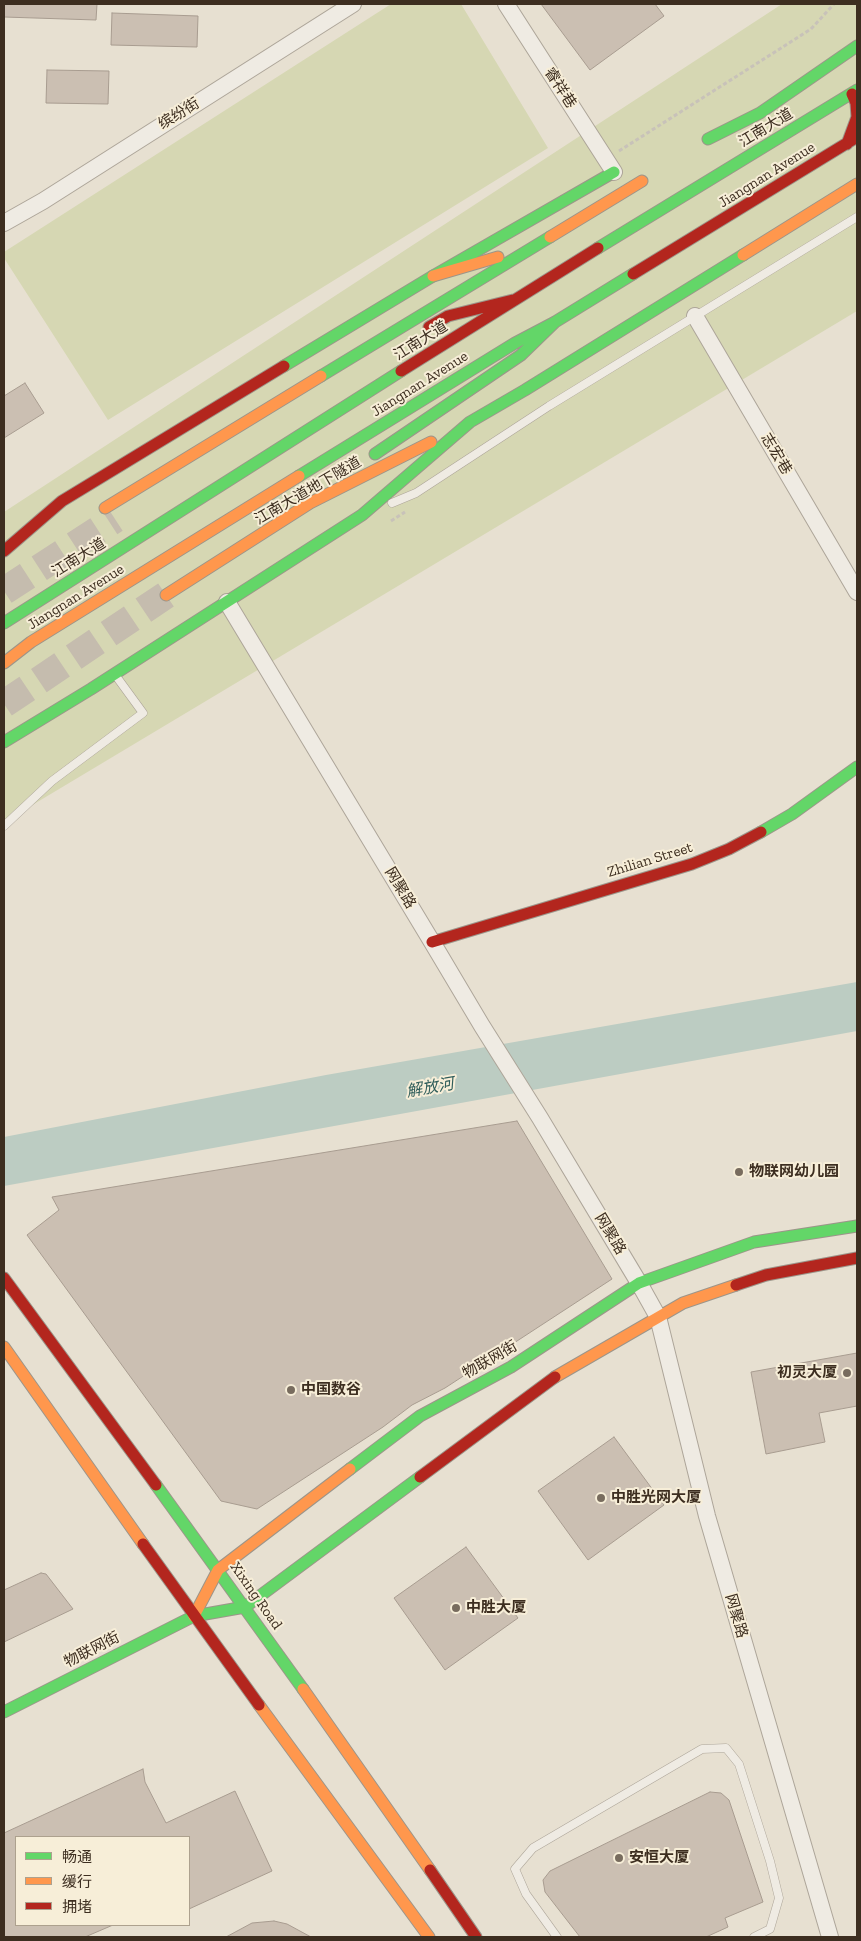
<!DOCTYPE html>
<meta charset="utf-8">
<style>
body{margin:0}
#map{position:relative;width:861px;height:1941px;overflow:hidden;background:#e7e0d1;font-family:"Zilla Slab","Noto Sans SC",serif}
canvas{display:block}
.frame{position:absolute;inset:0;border:5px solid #3d2e20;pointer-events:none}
.legend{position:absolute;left:15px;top:1836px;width:175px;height:90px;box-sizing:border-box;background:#f7eed8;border:1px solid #ada18e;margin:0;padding:6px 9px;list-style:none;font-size:15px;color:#3d2e20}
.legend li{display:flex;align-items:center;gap:10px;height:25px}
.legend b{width:25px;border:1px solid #ada18e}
</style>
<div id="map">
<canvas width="861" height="1941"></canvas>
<div class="frame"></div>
<ul class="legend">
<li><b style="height:6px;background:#63d668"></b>畅通</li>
<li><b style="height:6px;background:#ff974d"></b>缓行</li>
<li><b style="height:6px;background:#b3261e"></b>拥堵</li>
</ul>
</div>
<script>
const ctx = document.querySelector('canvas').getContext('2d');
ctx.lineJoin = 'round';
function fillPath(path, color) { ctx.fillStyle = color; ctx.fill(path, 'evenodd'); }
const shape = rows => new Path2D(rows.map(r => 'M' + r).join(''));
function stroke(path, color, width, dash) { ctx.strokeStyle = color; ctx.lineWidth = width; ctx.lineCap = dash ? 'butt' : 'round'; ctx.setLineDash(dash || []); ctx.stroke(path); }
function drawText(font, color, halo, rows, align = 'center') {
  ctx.font = font + ' "Zilla Slab","Noto Sans SC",serif'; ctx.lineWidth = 4; ctx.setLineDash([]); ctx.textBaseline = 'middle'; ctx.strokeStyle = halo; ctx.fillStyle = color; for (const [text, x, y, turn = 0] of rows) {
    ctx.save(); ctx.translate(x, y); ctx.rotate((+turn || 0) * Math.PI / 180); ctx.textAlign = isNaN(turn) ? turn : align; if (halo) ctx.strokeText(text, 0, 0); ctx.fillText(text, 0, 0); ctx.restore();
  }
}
fillPath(shape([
 [391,4,461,4,548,148,108,420,4,258,4,252],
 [782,4,857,4,857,311,4,822,4,512]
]), '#d6d7b3');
fillPath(shape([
 [857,982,857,1031,4,1186,4,1137,326,1075]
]), '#bcccc2');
const building = shape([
 [4,4,97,4,96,20,4,17,4,4],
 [541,4,655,4,664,16,590,70,541,4],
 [112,13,198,16,197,47,111,45,112,13],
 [47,70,109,71,108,104,46,103,47,70],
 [25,383,44,413,4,438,4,396,25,383],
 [517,1121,612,1279,445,1388,412,1405,383,1427,257,1509,221,1501,27,1235,59,1210,52,1197,517,1121],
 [857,1353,857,1406,819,1413,825,1442,766,1454,751,1372,857,1353],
 [614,1437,664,1505,588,1560,538,1491,614,1437],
 [466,1547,518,1618,445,1670,394,1598,466,1547],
 [41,1573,46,1574,73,1609,4,1642,4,1590,41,1573],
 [143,1769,145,1782,166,1823,235,1791,272,1871,189,1909,189,1837,16,1837,16,1925,113,1925,85,1937,4,1937,4,1833,143,1769],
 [710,1792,721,1793,729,1800,763,1902,725,1918,728,1927,706,1937,580,1937,545,1892,543,1880,550,1871,710,1792],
 [274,1921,287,1924,311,1937,226,1937,252,1923,274,1921]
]);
fillPath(building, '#cbbfb2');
stroke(building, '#a89c90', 1);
stroke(shape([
 [4,591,115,519],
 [4,704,166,595]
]), '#c5bcae', 28, [28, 14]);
const lane = shape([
 [392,503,416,493,549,406,857,217],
 [4,826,52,781,143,713,116,676],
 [557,1937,526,1894,515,1869,533,1848,702,1749,726,1748,739,1764,770,1861,779,1898,770,1929,754,1937]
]);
const street = shape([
 [506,4,614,172],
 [4,223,43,201,353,4],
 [695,316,857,592],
 [227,602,432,942,482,1026,540,1118,639,1283,658,1317,707,1516,830,1937]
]);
const fast = shape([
 [708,139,760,113,857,46],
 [598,248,857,90],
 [284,366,433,276,614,172],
 [321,376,550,237],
 [375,454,521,355,555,322],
 [299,476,515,343,555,322,633,274],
 [362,515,470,422,525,390,743,255],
 [4,623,401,371],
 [4,742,91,689,362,515],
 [761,832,792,814,857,767],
 [350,1469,420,1416,511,1367,639,1283,754,1242,857,1226],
 [156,1485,303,1689],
 [4,1712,194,1616,245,1607,420,1477]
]);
const slow = shape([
 [550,237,642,181],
 [743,255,857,184],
 [433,276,498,257],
 [105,508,321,376],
 [166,595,310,503,431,442],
 [4,663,31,642,299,476],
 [4,1347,143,1544],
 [555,1377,683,1303,736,1285],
 [194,1616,218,1570,350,1469],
 [303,1689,430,1870],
 [259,1705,429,1937]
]);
const jam = shape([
 [847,144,857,117,856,103,852,94],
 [633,274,857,137],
 [429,327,448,316,513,300],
 [401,371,598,248],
 [4,551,62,501,284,366],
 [432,942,692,864,729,849,761,832],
 [4,1278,156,1485],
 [736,1285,766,1275,857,1258],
 [420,1477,555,1377],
 [143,1544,259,1705],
 [430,1870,476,1937]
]);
stroke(lane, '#ada599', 9);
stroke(street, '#ada599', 18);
stroke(fast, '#9c958a', 13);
stroke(slow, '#9c958a', 13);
stroke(jam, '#9c958a', 13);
stroke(shape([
 [619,151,811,29,834,4],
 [391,521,405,512]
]), '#c8c2b9', 3, [4, 2.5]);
stroke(lane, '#efebe3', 8);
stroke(street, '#efebe3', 16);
stroke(fast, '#63d668', 11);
stroke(slow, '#ff974d', 11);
stroke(jam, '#b3261e', 11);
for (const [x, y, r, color] of [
 [739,1172,5,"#786c5e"],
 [847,1373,5,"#786c5e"],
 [291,1390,5,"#786c5e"],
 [601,1498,5,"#786c5e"],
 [456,1608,5,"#786c5e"],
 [619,1858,5,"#786c5e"]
]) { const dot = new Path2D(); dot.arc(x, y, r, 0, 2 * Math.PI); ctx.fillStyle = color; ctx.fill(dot); stroke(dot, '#f7eed8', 2); }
drawText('15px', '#3d2e20', '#f7eed8', [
 ["睿祥巷",560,88,57],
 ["缤纷街",179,114,-32],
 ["江南大道",766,128,-31],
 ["Jiangnan Avenue",767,175,-32],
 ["江南大道",421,341,-32],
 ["Jiangnan Avenue",420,384,-32],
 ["志宏巷",776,454,59],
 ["江南大道地下隧道",308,491,-30],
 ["江南大道",79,558,-32],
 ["Jiangnan Avenue",76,597,-32],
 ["Zhilian Street",650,860,-17],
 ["网聚路",400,888,59],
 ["网聚路",610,1234,59],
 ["物联网街",490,1360,-30],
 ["Xixing Road",256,1596,55],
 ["网聚路",736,1616,74],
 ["物联网街",92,1650,-27]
]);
drawText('bold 15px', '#3d2e20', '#f7eed8', [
 ["物联网幼儿园",749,1172],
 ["初灵大厦",837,1373,"right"],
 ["中国数谷",301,1390],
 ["中胜光网大厦",611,1498],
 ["中胜大厦",466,1608],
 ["安恒大厦",629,1858]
], 'left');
drawText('italic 16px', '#2f5d5a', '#f7eed8', [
 ["解放河",430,1088,-10]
]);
</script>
